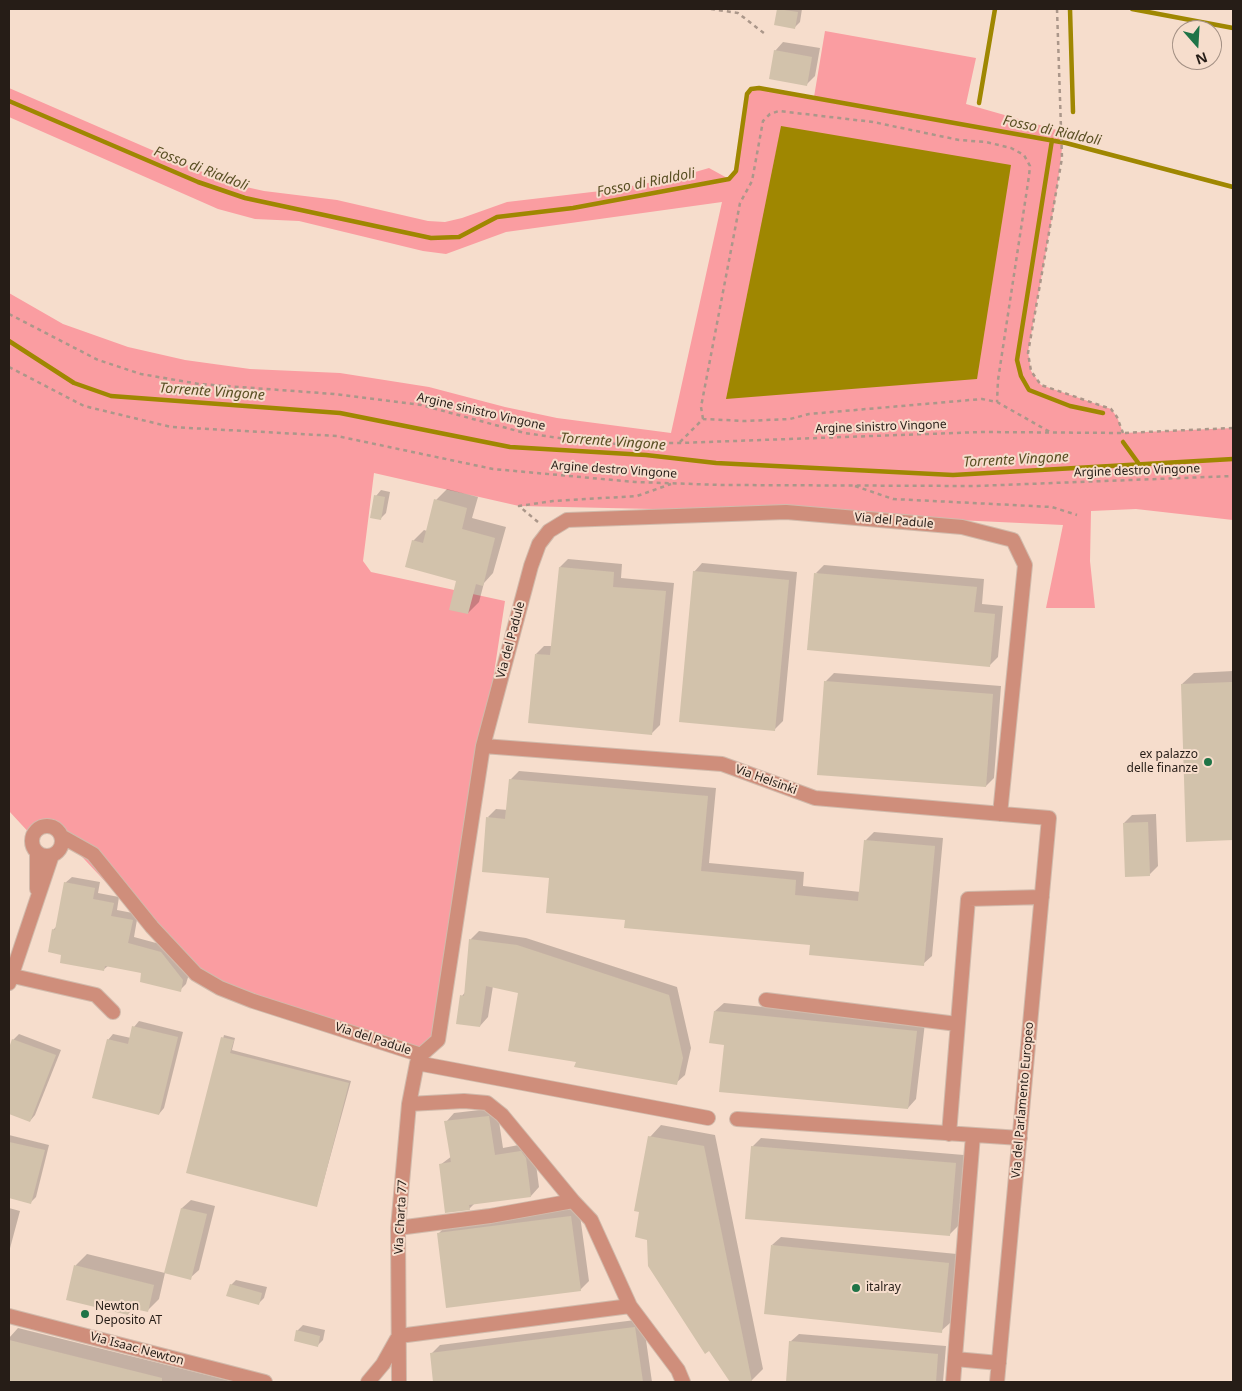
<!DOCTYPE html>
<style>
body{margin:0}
#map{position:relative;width:1242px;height:1391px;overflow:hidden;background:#f6ddcc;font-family:"Noto Sans",sans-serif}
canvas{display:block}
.frame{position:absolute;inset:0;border:10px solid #261d17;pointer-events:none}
.north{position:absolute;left:1172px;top:20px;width:50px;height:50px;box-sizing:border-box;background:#f6ddcc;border:1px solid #a39084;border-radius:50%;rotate:161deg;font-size:14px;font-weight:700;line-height:20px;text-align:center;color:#261d17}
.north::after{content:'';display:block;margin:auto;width:18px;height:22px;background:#1f7447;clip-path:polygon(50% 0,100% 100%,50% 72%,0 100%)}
</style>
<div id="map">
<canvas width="1242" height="1391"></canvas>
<div class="frame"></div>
<div class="north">N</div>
</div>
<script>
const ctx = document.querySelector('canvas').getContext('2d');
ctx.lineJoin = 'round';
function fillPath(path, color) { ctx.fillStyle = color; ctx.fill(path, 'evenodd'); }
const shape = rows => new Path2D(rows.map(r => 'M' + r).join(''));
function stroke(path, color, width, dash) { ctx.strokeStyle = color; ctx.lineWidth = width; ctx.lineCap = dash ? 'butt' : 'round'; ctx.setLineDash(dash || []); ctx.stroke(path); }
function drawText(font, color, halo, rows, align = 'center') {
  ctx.font = font + ' "Noto Sans",sans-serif'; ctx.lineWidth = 4; ctx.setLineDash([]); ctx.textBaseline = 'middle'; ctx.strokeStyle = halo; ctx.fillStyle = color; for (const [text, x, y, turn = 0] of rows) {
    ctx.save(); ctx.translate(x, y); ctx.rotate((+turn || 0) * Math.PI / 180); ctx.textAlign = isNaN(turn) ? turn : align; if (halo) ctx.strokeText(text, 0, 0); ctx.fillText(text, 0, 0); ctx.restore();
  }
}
fillPath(shape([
 [825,31,976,58,966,104,1064,132,1057,189,1028,352,1031,371,1041,385,1111,409,1117,417,1123,433,1233,428,1233,520,1136,509,1091,511,1090,561,1095,608,1046,608,1063,525,786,512,519,506,374,473,363,561,371,572,505,601,438,1040,421,1055,220,988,114,891,56,829,43,827,33,837,9,811,9,293,63,324,128,347,185,360,250,369,340,373,429,387,505,407,557,418,671,433,722,202,506,232,446,254,423,251,299,221,255,219,218,209,9,117,9,88,228,183,264,191,337,200,428,221,445,222,462,218,507,202,609,190,671,179,709,168,729,179,736,171,747,94,751,89,759,88,814,97]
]), '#fa9da1');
fillPath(shape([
 [781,126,1011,165,977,379,726,399]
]), '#9f8701');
fillPath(shape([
 [778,9,802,9,800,22,794,28,775,24],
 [783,42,820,48,815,76,807,84,775,51],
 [447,489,478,497,472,518,506,527,493,573,484,583,479,602,468,613,458,580,413,541,424,530,427,531,436,500],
 [381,490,390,492,386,513,380,519,376,496],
 [568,559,622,564,621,578,674,583,660,725,652,733,536,654,544,646,552,646,560,567],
 [702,563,797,572,783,721,775,729,694,572],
 [824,565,984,579,982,604,1003,606,998,657,990,665,816,573],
 [1233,671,1233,839,1187,840,1182,684,1194,673],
 [834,673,1001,686,994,778,986,786,825,682],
 [519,771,716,788,709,863,804,872,803,886,861,892,866,840,874,832,943,838,932,956,923,964,811,944,626,918,550,876,488,817,496,809,508,810,510,780],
 [1156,814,1158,866,1149,875,1124,823,1132,815],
 [72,877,100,882,98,893,119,897,117,910,138,914,134,937,167,946,189,974,186,984,180,990,143,972,108,966,103,970,63,954,53,930,57,926,65,883],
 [479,931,526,938,677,987,691,1048,685,1075,676,1083,577,1060,519,992,493,986,488,1017,480,1026,462,996,466,991,471,939],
 [724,1003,925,1023,916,1099,908,1108,725,1044,715,1011],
 [139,1021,183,1032,164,1108,159,1114,108,1040,113,1034,131,1038,134,1027],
 [19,1034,61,1050,35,1115,30,1121,9,1112,9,1051,13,1040],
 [224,1035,235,1038,232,1050,351,1081,317,1205,187,1172],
 [497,1108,503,1148,529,1143,534,1149,539,1187,531,1196,475,1203,469,1209,440,1165,452,1156,446,1122,454,1113],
 [661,1125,715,1135,763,1369,751,1381,731,1382,710,1350,648,1239,650,1137],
 [9,1135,49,1145,36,1197,31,1202,9,1197],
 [761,1138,964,1155,958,1226,949,1235,752,1147],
 [191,1200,215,1206,199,1270,190,1278,166,1272,182,1208],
 [9,1208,20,1211,9,1252],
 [579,1208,589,1281,580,1290,438,1234,447,1225],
 [781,1237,957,1254,950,1323,941,1331,772,1245],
 [87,1254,165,1273,159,1299,147,1311,134,1308,128,1314,67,1299,76,1265],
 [236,1280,267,1287,264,1298,259,1303,231,1285],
 [643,1319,652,1382,435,1382,431,1354,440,1345],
 [303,1325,325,1330,323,1340,317,1346,297,1331],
 [18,1328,235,1382,9,1382,9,1338],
 [799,1334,946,1346,943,1382,787,1382,790,1342]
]), '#0003');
stroke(shape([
 [1070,9,1073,112],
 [1132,9,1233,28],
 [9,101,198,182,245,198,431,238,459,237,497,217,573,208,729,179,736,171,747,94,751,89,759,88,1066,143,1233,187],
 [979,103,995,9],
 [1052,140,1017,360,1021,376,1029,390,1070,406,1103,413],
 [9,341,74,383,111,396,340,413,510,447,646,455,716,463,953,475,1233,459],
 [1123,442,1139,464]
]), '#9f8701', 4.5);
fillPath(shape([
 [777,9,798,12,795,29,774,25],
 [774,50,812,57,807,86,769,79],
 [374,495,385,497,381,520,370,518],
 [434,499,467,508,462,529,495,538,483,586,476,584,468,614,449,610,456,581,405,567,412,540,423,543],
 [559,567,614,572,613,587,666,591,652,735,528,723,535,654,550,655],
 [693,571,789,580,775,731,679,722],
 [814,573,977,587,974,612,995,614,990,667,807,650],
 [824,681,993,694,986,787,817,775],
 [1233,682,1233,840,1186,842,1181,684],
 [509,779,708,796,701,871,796,880,795,895,858,901,864,840,935,846,924,966,809,955,810,945,624,928,625,920,546,913,549,878,482,872,486,817,505,819],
 [1148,822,1150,876,1125,877,1123,823],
 [64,882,95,888,93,899,114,903,111,916,133,920,128,943,161,952,183,980,181,992,140,982,141,973,105,966,104,971,60,963,61,955,48,952,52,929,55,930],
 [469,939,517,945,669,995,683,1058,677,1085,574,1067,576,1062,508,1051,518,993,486,986,480,1027,456,1024,460,995,464,996],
 [714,1011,917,1031,908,1109,719,1092,724,1045,709,1043],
 [132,1026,178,1037,159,1115,92,1098,107,1039,128,1044],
 [221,1037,234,1040,230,1053,349,1083,317,1207,186,1173],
 [12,1039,56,1055,30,1122,9,1114,9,1048],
 [489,1116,495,1155,521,1151,526,1158,531,1197,469,1205,470,1210,445,1213,439,1164,451,1162,444,1121],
 [648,1136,704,1146,752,1382,730,1382,709,1351,705,1354,648,1266,647,1240,635,1237,639,1212,634,1211],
 [9,1142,45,1150,31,1204,9,1198],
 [751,1146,956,1163,950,1236,745,1219],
 [181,1208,207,1214,191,1280,164,1273],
 [571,1216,581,1291,446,1308,437,1233],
 [771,1245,949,1263,942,1333,764,1314],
 [74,1265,154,1285,148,1312,130,1308,128,1315,66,1300],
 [230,1284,262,1293,259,1305,226,1296],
 [635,1327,643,1382,433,1382,430,1353],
 [296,1330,320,1336,318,1347,294,1341],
 [9,1340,162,1378,162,1382,9,1382],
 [789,1341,938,1354,936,1382,786,1382]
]), '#d2c2ab');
const minor = shape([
 [483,746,722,764,815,798,1049,818,997,1382],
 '32 841a15 15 0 1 1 30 0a15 15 0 1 1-30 0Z',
 [61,836,93,854,152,927,196,974,220,988,253,1001,421,1055],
 [37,852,37,889],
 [9,975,96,995,113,1012],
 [9,983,52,855],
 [766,1000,957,1024],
 [417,1063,708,1118],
 [409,1104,464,1101,487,1103,502,1115,573,1201],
 [737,1119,1020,1138],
 [949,1134,968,899,1042,897],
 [398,1228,490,1216,573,1201,591,1220,630,1306],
 [9,1316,265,1382],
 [399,1336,630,1306,678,1370,683,1382],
 [955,1359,999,1363],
 [368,1382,383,1364,397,1339],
 [399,1382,398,1228,409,1104,417,1063,421,1055,438,1040,483,746,531,566,539,544,549,531,567,520,786,512,962,527,1013,540,1025,565,1000,814],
 [953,1382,973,1135]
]);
stroke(minor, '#d1baab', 16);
stroke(shape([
 [711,9,738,13,765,34],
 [1057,9,1062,158,1028,353,1031,371,1041,385,1111,409,1117,417,1123,433],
 [9,314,98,360,141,374,199,384,334,394,421,405,525,433,600,444,679,443,982,432,1123,433,1233,428],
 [9,367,84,406,171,427,337,436,493,469,635,482,721,485,976,486,1233,476],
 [703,419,701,407,740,203,752,181,763,121,770,114,779,111,873,122,959,140,986,142,1011,148,1024,155,1030,166,1029,176,998,380,997,402],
 [680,442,703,419,745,421,790,419,809,414,982,399,997,402,1050,432],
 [855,486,893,499,1052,507,1077,515],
 [538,522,519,506,553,501,637,496,671,484]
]), '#ab978a', 2.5, [4, 4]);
stroke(minor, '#cf8e7b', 14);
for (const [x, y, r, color] of [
 [1208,762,5,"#1f7447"],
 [856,1288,5,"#1f7447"],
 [85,1314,5,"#1f7447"]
]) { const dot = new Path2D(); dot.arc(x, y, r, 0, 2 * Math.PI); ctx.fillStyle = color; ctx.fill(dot); stroke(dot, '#f6ddcc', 2); }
drawText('12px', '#261d17', '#f6ddcc', [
 ["Argine sinistro Vingone",481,412,13],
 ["Argine sinistro Vingone",881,427,-2],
 ["Argine destro Vingone",614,470,4],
 ["Argine destro Vingone",1137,471,-2],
 ["Via del Padule",894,521,5],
 ["Via del Padule",511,640,-75],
 ["Via Helsinki",766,780,20],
 ["Via del Padule",373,1039,18],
 ["Via del Parlamento Europeo",1023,1100,-85],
 ["Via Charta 77",401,1217,-87],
 ["Via Isaac Newton",137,1349,15]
]);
drawText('12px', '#261d17', '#f6ddcc', [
 ["ex palazzo",1198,755,"right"],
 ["delle finanze",1198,769,"right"],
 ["italray",866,1288],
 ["Newton",95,1307],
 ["Deposito AT",95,1321]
], 'left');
drawText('italic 14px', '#594f23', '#f6ddcc', [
 ["Fosso di Rialdoli",1052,131,12],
 ["Fosso di Rialdoli",201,169,21],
 ["Fosso di Rialdoli",646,183,-11],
 ["Torrente Vingone",212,392,4],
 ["Torrente Vingone",613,442,4],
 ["Torrente Vingone",1016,460,-3]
]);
</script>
